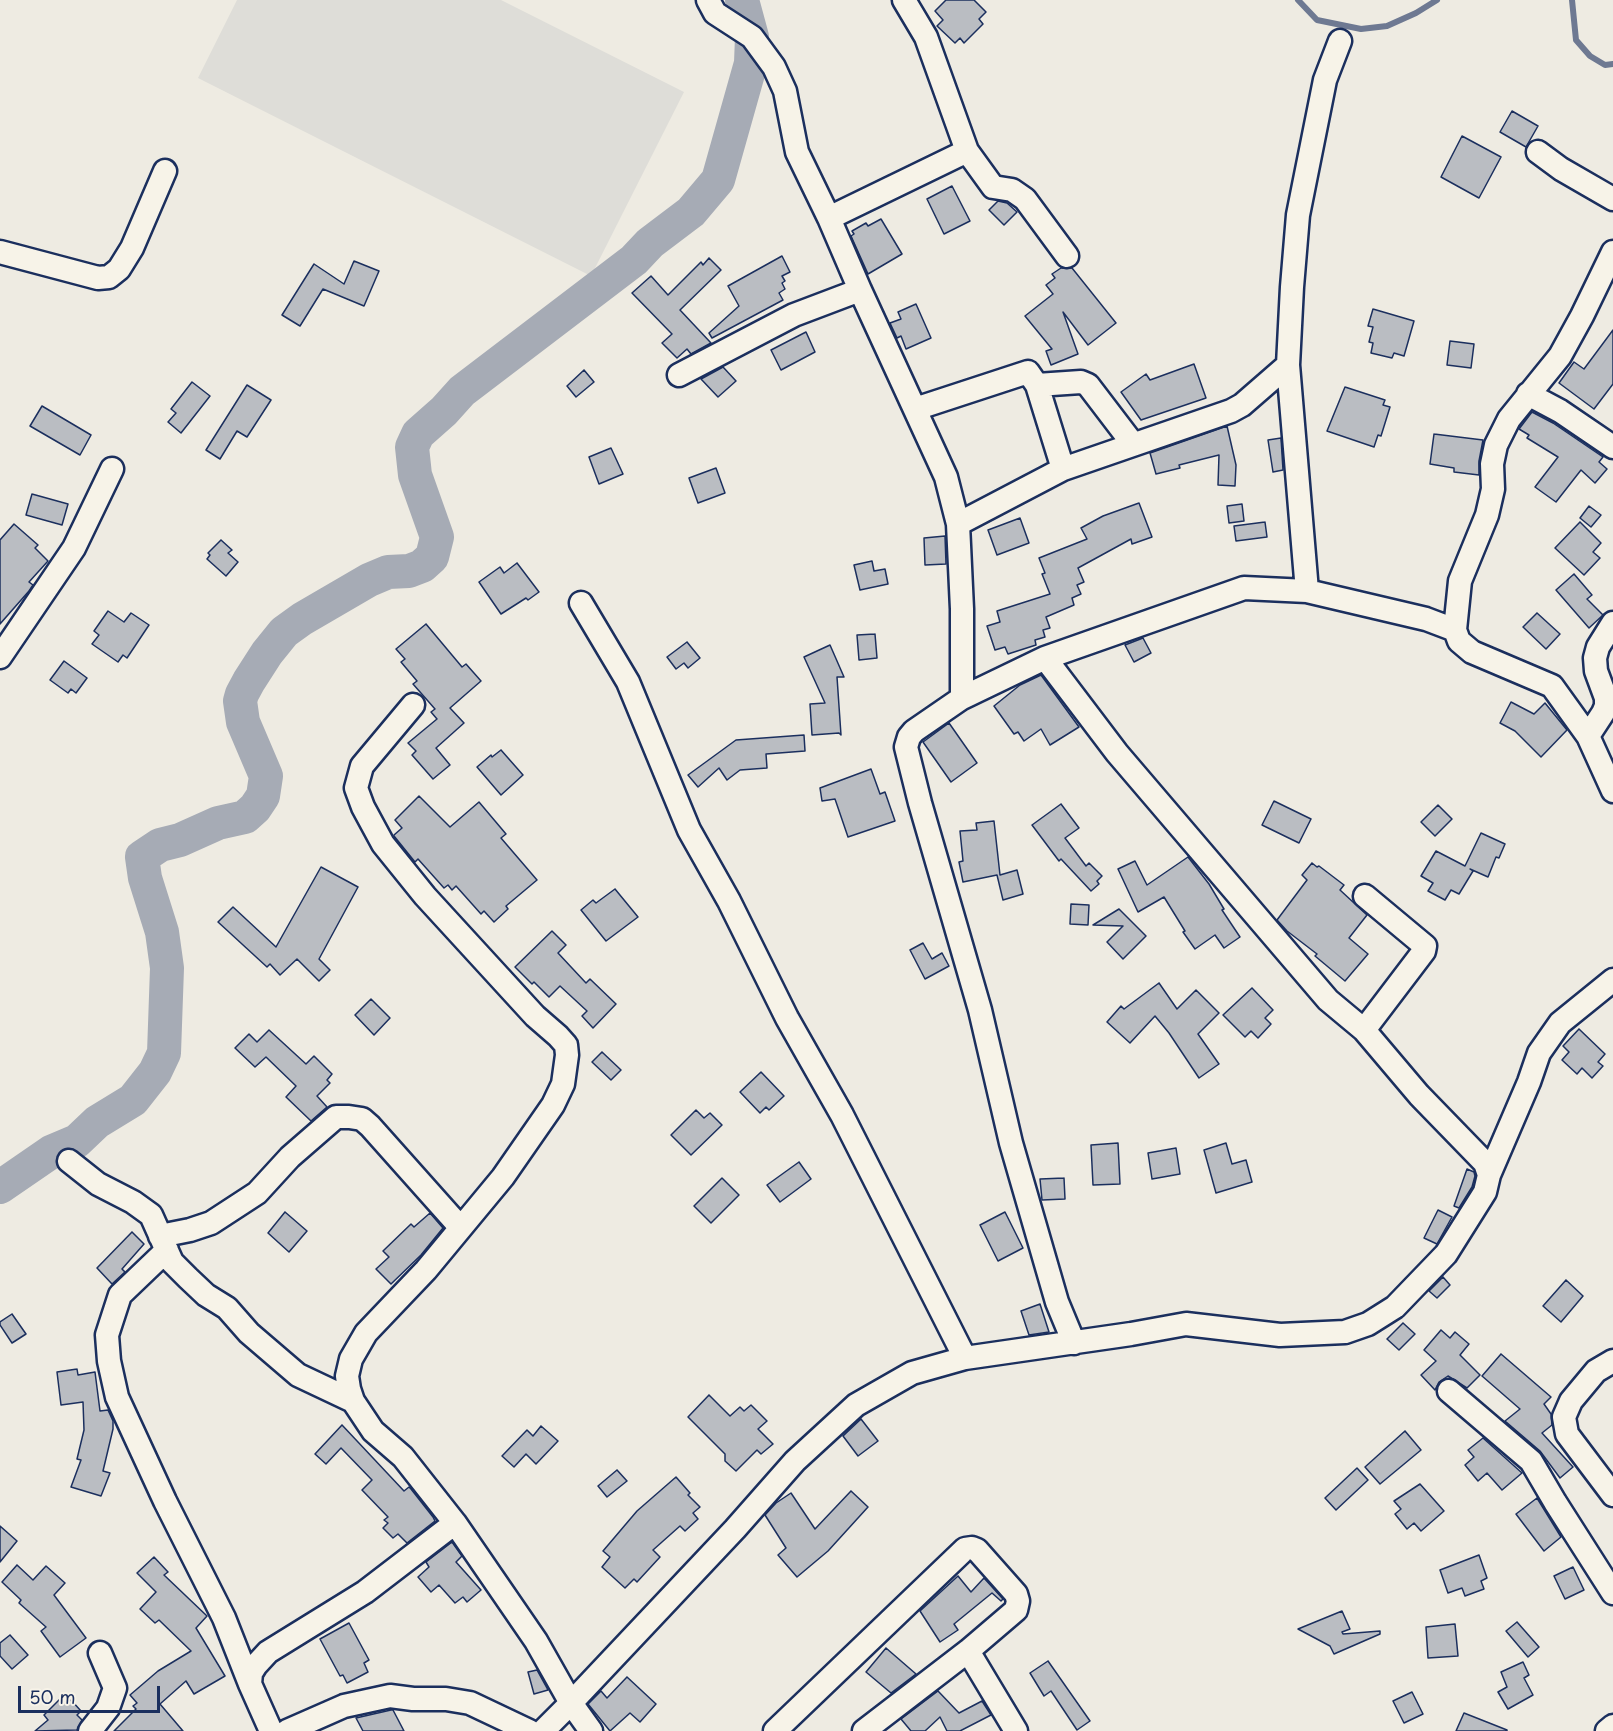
<!DOCTYPE html>
<style>
body{margin:0}
#map{position:relative;width:1613px;height:1731px;overflow:hidden;background:#eeebe2;font-family:"Playpen Sans",sans-serif}
canvas{display:block}
.scale{position:absolute;left:18px;top:1686px;width:142px;height:27px;box-sizing:border-box;border:3px solid #1b2f5e;border-top:0;padding-left:8px;font-size:18px;line-height:21px;white-space:nowrap;color:#1b2f5e;-webkit-text-stroke:4px #f7f3e8;paint-order:stroke}
</style>
<div id="map">
<canvas width="1613" height="1731"></canvas>
<div class="scale">50 m</div>
</div>
<script>
const ctx = document.querySelector('canvas').getContext('2d');
ctx.lineJoin = 'round';
function fillPath(path, color) { ctx.fillStyle = color; ctx.fill(path, 'evenodd'); }
const shape = rows => new Path2D(rows.map(r => 'M' + r).join(''));
function stroke(path, color, width, dash) { ctx.strokeStyle = color; ctx.lineWidth = width; ctx.lineCap = dash ? 'butt' : 'round'; ctx.setLineDash(dash || []); ctx.stroke(path); }
fillPath(shape([
 [237,0,501,0,684,92,591,276,198,78]
]), '#deddd8');
stroke(shape([
 [1298,0,1317,20,1361,29,1387,26,1416,13,1437,0],
 [1572,0,1576,40,1590,56,1605,65,1613,64]
]), '#6e7992', 6);
stroke(shape([
 [0,1187,51,1152,77,1141,97,1122,133,1100,155,1072,164,1053,167,968,162,932,145,878,142,857,160,845,180,840,218,823,245,817,255,808,263,796,266,776,243,722,240,701,242,694,249,681,267,653,284,632,302,619,369,580,388,572,409,571,422,566,432,557,437,537,415,475,412,447,418,434,444,411,462,391,634,260,650,243,691,212,718,180,751,63,752,37,742,0]
]), '#a6abb5', 34);
const building = shape([
 [946,0,974,0,986,12,979,19,983,24,964,43,960,38,955,43,937,26,943,20,935,11,946,0],
 [1512,111,1538,126,1526,147,1500,132,1512,111],
 [1462,136,1501,157,1479,198,1441,177,1462,136],
 [952,186,970,221,944,234,927,199,952,186],
 [998,201,1007,203,1017,212,1004,225,989,210,998,201],
 [881,219,902,254,868,274,851,236,854,234,852,231,866,223,868,226,881,219],
 [782,256,790,272,782,276,785,281,782,283,785,289,779,293,783,300,712,338,709,333,739,306,728,286,782,256],
 [709,258,721,270,680,310,711,343,691,354,687,349,677,358,662,343,672,334,632,293,651,276,668,295,701,262,703,265,709,258],
 [354,261,379,271,364,306,323,289,300,326,282,315,314,264,344,284,354,261],
 [1061,268,1072,268,1116,323,1088,345,1063,312,1078,354,1051,365,1046,351,1052,349,1025,316,1053,294,1046,285,1055,278,1052,274,1061,268],
 [916,304,931,338,906,349,901,336,897,338,890,323,901,319,898,312,916,304],
 [1373,309,1414,321,1404,356,1394,353,1392,358,1371,353,1373,343,1369,342,1373,327,1368,326,1373,309],
 [1613,330,1613,384,1594,409,1559,383,1574,362,1584,369,1613,330],
 [806,332,815,352,781,370,771,350,806,332],
 [1450,341,1474,344,1471,368,1447,365,1450,341],
 [1194,364,1206,398,1141,420,1121,392,1146,374,1150,380,1194,364],
 [723,367,736,381,718,397,701,379,723,367],
 [584,370,594,382,576,397,567,386,584,370],
 [192,382,210,396,181,433,168,422,176,413,171,409,192,382],
 [247,385,271,400,247,437,237,431,220,459,206,450,247,385],
 [1345,387,1385,400,1383,405,1390,407,1381,436,1378,435,1374,447,1327,431,1345,387],
 [42,406,91,435,80,455,30,426,42,406],
 [1532,412,1553,423,1603,457,1599,462,1607,469,1595,483,1581,470,1556,502,1535,487,1558,457,1527,438,1529,435,1519,429,1532,412],
 [1227,426,1236,465,1235,486,1218,485,1219,455,1179,465,1180,468,1156,474,1150,453,1227,426],
 [1434,434,1483,440,1479,461,1479,475,1454,472,1454,468,1430,464,1434,434],
 [1281,438,1283,470,1273,472,1268,440,1281,438],
 [611,448,623,474,599,484,589,457,611,448],
 [716,468,725,493,698,503,689,478,716,468],
 [32,494,68,504,62,525,26,515,32,494],
 [1139,503,1152,537,1132,544,1131,539,1078,568,1084,582,1077,585,1081,594,1072,598,1074,605,1046,617,1050,628,1043,630,1045,637,1035,640,1036,645,1008,654,1005,647,995,650,987,626,1000,622,997,611,1050,594,1042,574,1045,573,1039,558,1087,539,1081,528,1103,516,1139,503],
 [1242,504,1244,521,1229,523,1227,506,1242,504],
 [1589,506,1601,515,1591,527,1580,518,1589,506],
 [1020,518,1029,543,997,555,988,530,1020,518],
 [1265,522,1267,537,1236,541,1234,526,1265,522],
 [1580,522,1601,543,1593,552,1600,558,1584,575,1555,548,1580,522],
 [14,524,38,545,35,548,48,561,29,582,33,585,29,591,0,624,0,540,14,524],
 [945,536,946,564,925,565,924,538,945,536],
 [221,540,232,550,228,553,238,562,226,576,207,559,210,555,208,553,221,540],
 [872,561,874,571,885,569,888,584,860,590,854,565,872,561],
 [517,563,539,592,528,600,526,598,501,614,479,582,500,567,504,573,517,563],
 [1574,574,1592,595,1587,599,1603,615,1589,628,1556,590,1574,574],
 [108,611,124,622,131,613,149,625,127,658,123,655,118,662,92,644,99,635,94,631,108,611],
 [1537,613,1560,634,1546,649,1523,627,1537,613],
 [426,624,462,667,466,664,481,681,450,708,464,723,436,748,450,765,433,779,412,755,416,751,408,743,437,719,431,712,435,709,413,684,417,681,401,662,405,659,396,649,426,624],
 [875,634,877,658,859,660,857,635,875,634],
 [1143,638,1151,653,1134,662,1125,645,1143,638],
 [687,642,700,658,688,668,684,663,676,669,667,657,687,642],
 [830,645,844,677,837,677,841,735,839,733,812,735,810,704,825,703,804,657,830,645],
 [64,661,87,678,76,693,71,689,68,693,50,680,64,661],
 [1041,675,1079,727,1050,745,1041,729,1024,741,1018,732,1014,734,994,706,1020,685,1041,675],
 [1511,702,1534,714,1545,703,1567,730,1541,757,1515,731,1500,723,1511,702],
 [949,723,977,763,951,782,923,742,949,723],
 [804,735,805,751,766,754,767,768,740,770,727,780,719,768,698,787,688,775,736,740,804,735],
 [501,750,523,775,501,795,477,767,491,755,492,757,501,750],
 [871,769,880,794,885,792,895,821,848,837,835,799,822,801,820,788,871,769],
 [419,796,450,827,479,802,506,834,501,838,537,880,506,906,508,909,494,922,484,911,481,914,456,886,452,890,448,885,444,888,418,859,415,862,394,836,394,835,402,828,395,820,419,796],
 [1274,801,1311,819,1299,843,1262,825,1274,801],
 [1061,804,1079,828,1065,838,1086,866,1089,863,1102,876,1097,881,1099,884,1091,891,1061,859,1059,861,1032,825,1061,804],
 [1438,805,1452,819,1435,836,1421,822,1438,805],
 [994,821,1000,875,1017,870,1023,894,1003,900,997,875,963,882,959,862,963,861,960,831,977,830,976,823,994,821],
 [1481,833,1505,844,1499,858,1496,857,1488,877,1470,869,1473,871,1459,894,1451,890,1445,900,1428,891,1433,883,1421,876,1436,851,1465,866,1481,833],
 [1188,857,1209,884,1224,909,1222,910,1240,937,1224,948,1215,935,1195,949,1183,932,1185,931,1164,897,1138,912,1118,869,1135,861,1147,885,1188,857],
 [1312,863,1317,867,1319,866,1344,885,1340,890,1367,915,1349,938,1368,954,1345,981,1315,956,1317,954,1287,931,1277,920,1307,880,1302,875,1312,863],
 [321,867,358,887,319,959,330,970,319,981,297,959,280,975,270,964,267,967,218,922,233,907,276,947,321,867],
 [615,889,638,917,606,941,581,910,593,900,596,903,615,889],
 [1071,904,1089,905,1088,925,1070,924,1071,904],
 [1119,909,1146,936,1123,959,1107,942,1123,926,1093,925,1119,909],
 [552,931,566,945,558,953,586,983,590,979,616,1004,593,1028,582,1016,587,1011,560,986,549,997,534,982,532,984,515,967,552,931],
 [923,943,932,959,942,953,949,966,925,979,910,950,923,943],
 [1159,983,1177,1009,1196,990,1219,1013,1198,1034,1219,1064,1199,1078,1169,1033,1155,1016,1130,1043,1107,1022,1121,1006,1124,1009,1159,983],
 [1252,988,1273,1010,1265,1018,1271,1024,1258,1038,1251,1031,1245,1037,1223,1015,1252,988],
 [371,999,390,1018,374,1035,355,1015,371,999],
 [1579,1029,1605,1054,1598,1062,1603,1066,1592,1078,1582,1068,1577,1074,1562,1060,1569,1052,1563,1046,1579,1029],
 [269,1030,306,1064,314,1056,332,1074,327,1080,330,1083,317,1096,327,1107,311,1121,286,1097,296,1086,266,1057,255,1067,235,1048,249,1034,257,1042,269,1030],
 [602,1052,621,1070,611,1080,592,1062,602,1052],
 [761,1072,784,1096,769,1110,766,1107,760,1113,740,1092,761,1072],
 [696,1110,704,1118,710,1113,722,1125,691,1155,671,1135,696,1110],
 [1118,1143,1120,1184,1093,1185,1091,1145,1118,1143],
 [1226,1143,1232,1164,1246,1160,1252,1182,1216,1193,1204,1150,1226,1143],
 [1176,1148,1180,1174,1152,1179,1148,1153,1176,1148],
 [799,1162,811,1179,780,1202,767,1185,799,1162],
 [1467,1169,1474,1172,1475,1176,1472,1187,1459,1208,1454,1206,1467,1169],
 [722,1178,739,1195,711,1223,694,1206,722,1178],
 [1064,1178,1065,1199,1042,1200,1040,1179,1064,1178],
 [1438,1210,1452,1217,1437,1244,1424,1238,1438,1210],
 [285,1212,307,1231,289,1252,268,1233,285,1212],
 [1005,1212,1023,1248,998,1261,980,1225,1005,1212],
 [430,1213,443,1228,421,1255,391,1284,376,1269,389,1257,383,1251,411,1224,414,1227,430,1213],
 [132,1232,144,1244,122,1269,125,1272,112,1284,97,1268,132,1232],
 [1443,1277,1450,1285,1437,1298,1429,1291,1443,1277],
 [1566,1280,1583,1296,1561,1322,1543,1306,1566,1280],
 [1040,1304,1049,1332,1029,1335,1021,1311,1040,1304],
 [12,1314,26,1334,12,1343,0,1325,0,1322,12,1314],
 [1403,1323,1415,1334,1399,1350,1387,1339,1403,1323],
 [1441,1330,1450,1338,1455,1332,1469,1344,1460,1355,1480,1375,1467,1388,1448,1376,1439,1382,1435,1390,1421,1375,1436,1361,1424,1350,1441,1330],
 [1501,1354,1551,1397,1544,1404,1551,1414,1552,1425,1542,1433,1573,1467,1560,1478,1540,1451,1505,1421,1520,1409,1482,1376,1501,1354],
 [77,1369,78,1375,95,1372,100,1411,108,1410,113,1421,113,1429,103,1471,110,1473,101,1496,71,1487,81,1460,77,1459,84,1430,83,1402,61,1405,57,1372,77,1369],
 [709,1395,730,1416,740,1407,744,1411,751,1405,767,1421,758,1429,773,1444,761,1454,757,1450,736,1471,725,1461,725,1454,688,1417,709,1395],
 [861,1419,878,1441,858,1456,843,1436,861,1419],
 [342,1425,404,1491,409,1487,411,1489,433,1517,435,1521,407,1543,398,1534,393,1538,383,1528,388,1523,384,1520,388,1517,362,1490,372,1480,341,1448,326,1464,315,1454,342,1425],
 [541,1426,558,1441,536,1464,526,1454,514,1467,502,1456,527,1430,533,1436,541,1426],
 [1405,1431,1421,1450,1380,1484,1365,1467,1405,1431],
 [1483,1438,1522,1473,1502,1490,1487,1473,1478,1481,1465,1465,1474,1457,1468,1450,1483,1438],
 [1357,1468,1368,1480,1336,1510,1325,1498,1357,1468],
 [617,1470,627,1481,607,1497,598,1486,617,1470],
 [676,1477,690,1493,688,1495,700,1507,693,1513,698,1519,685,1531,680,1526,653,1550,660,1557,637,1582,634,1579,625,1588,602,1567,610,1557,603,1551,637,1511,676,1477],
 [1420,1484,1444,1511,1421,1531,1414,1523,1407,1529,1395,1514,1401,1509,1394,1501,1420,1484],
 [851,1491,868,1507,828,1551,797,1577,778,1555,786,1548,765,1515,776,1503,791,1493,815,1529,851,1491],
 [1537,1498,1561,1537,1544,1551,1516,1514,1537,1498],
 [0,1526,17,1541,0,1562,0,1526],
 [452,1542,462,1556,456,1562,481,1590,467,1602,463,1597,455,1603,439,1585,431,1592,418,1577,429,1567,426,1562,452,1542],
 [1479,1555,1487,1578,1481,1581,1484,1589,1465,1596,1462,1588,1448,1593,1440,1570,1479,1555],
 [154,1557,168,1572,164,1575,207,1616,196,1628,225,1676,194,1694,186,1681,160,1704,183,1731,114,1731,136,1709,133,1706,137,1703,130,1695,158,1671,191,1651,159,1620,155,1623,140,1609,156,1592,137,1573,154,1557],
 [17,1565,33,1580,46,1566,65,1583,54,1595,86,1638,60,1657,41,1631,46,1627,19,1603,21,1600,2,1582,17,1565],
 [1573,1567,1584,1590,1565,1599,1554,1576,1573,1567],
 [958,1576,971,1592,984,1578,1003,1599,1001,1601,992,1593,954,1624,958,1630,940,1642,920,1611,958,1576],
 [1342,1611,1350,1629,1342,1632,1343,1634,1380,1631,1380,1634,1334,1654,1330,1646,1298,1629,1342,1611],
 [1517,1622,1539,1647,1528,1657,1506,1631,1517,1622],
 [349,1623,369,1660,364,1663,368,1672,347,1683,343,1675,340,1676,320,1639,349,1623],
 [1455,1624,1458,1656,1428,1658,1426,1627,1455,1624],
 [10,1635,28,1655,12,1669,0,1656,0,1643,10,1635],
 [886,1648,916,1674,891,1693,866,1672,886,1648],
 [1048,1661,1090,1721,1077,1730,1051,1691,1044,1696,1030,1673,1048,1661],
 [1523,1662,1529,1675,1524,1678,1533,1695,1508,1709,1498,1692,1507,1687,1501,1672,1523,1662],
 [537,1670,548,1690,534,1694,528,1672,537,1670],
 [627,1677,656,1704,640,1722,630,1713,610,1731,588,1704,601,1691,607,1698,627,1677],
 [938,1691,959,1713,982,1701,991,1715,960,1731,947,1731,940,1717,925,1731,911,1731,901,1719,938,1691],
 [1412,1692,1423,1714,1404,1723,1393,1701,1412,1692],
 [61,1698,66,1704,71,1700,81,1711,77,1715,82,1720,77,1730,35,1731,48,1720,44,1715,61,1698],
 [391,1710,393,1710,404,1731,363,1731,356,1718,391,1710],
 [1464,1713,1507,1730,1507,1731,1456,1731,1464,1713]
]);
fillPath(building, '#babdc2');
stroke(building, '#1b2f5e', 1.5);
const street = shape([
 [708,0,715,13,752,37,774,67,785,91,797,152,829,218,860,290,946,477,958,524,962,609,962,698],
 [967,151,993,187,1012,190,1025,199,1067,256],
 [1538,152,1561,169,1613,199],
 [829,218,967,151,926,37,904,0],
 [0,252,98,278,109,277,119,269,132,248,165,171],
 [1613,252,1582,316,1560,356,1509,419,1496,445,1492,464,1493,489,1487,515,1460,581,1455,630,1459,641,1472,652,1552,686,1588,736,1613,791],
 [679,375,794,315,860,290],
 [1037,385,1081,382,1088,385,1133,444],
 [1528,394,1560,411,1613,447],
 [915,409,1028,372,1037,385,1063,469],
 [958,524,1063,469,1231,411,1242,405,1288,365],
 [1307,591,1288,365,1292,287,1298,215,1325,80,1340,41],
 [581,603,628,682,689,830,729,901,787,1018,842,1115,965,1358],
 [0,657,74,548,112,469],
 [413,705,362,766,356,788,363,807,383,844,425,896,535,1016,558,1036,566,1045,567,1055,563,1084,553,1105,503,1177,426,1270,366,1333,351,1359,347,1376,349,1389,353,1401,373,1431,403,1457,455,1523,536,1641,571,1703,591,1731],
 [1588,736,1603,713,1606,706,1606,698,1596,671,1595,658,1598,647,1613,623],
 [1364,1030,1424,951,1425,946,1365,896],
 [69,1161,98,1184,133,1202,151,1215,172,1262,188,1278,206,1295,227,1308,249,1333,298,1375,353,1401],
 [1489,1175,1529,1082,1539,1053,1560,1023,1613,980],
 [160,1236,190,1230,211,1223,257,1193,290,1157,336,1117,349,1117,362,1119,370,1126,460,1227],
 [167,1250,120,1295,107,1335,109,1361,117,1397,165,1501,224,1618,250,1684],
 [1074,1343,1057,1302,1011,1143,980,1010,920,803,906,747,909,737,914,731,962,698,1045,658,1244,588,1307,591,1426,619,1455,630],
 [1613,1361,1596,1371,1571,1401,1564,1417,1567,1434,1613,1495],
 [1449,1391,1531,1461,1555,1502,1613,1593],
 [968,1651,1016,1731],
 [90,1731,108,1708,115,1688,100,1653],
 [271,1731,250,1684,251,1673,256,1665,268,1652,365,1592,455,1523],
 [287,1731,344,1706,390,1696,413,1699,446,1699,470,1703,529,1731],
 [543,1731,571,1703,735,1529,795,1461,856,1405,912,1373,965,1358,1131,1334,1186,1324,1280,1335,1345,1332,1368,1324,1395,1307,1446,1254,1485,1192,1489,1175,1485,1163,1419,1095,1364,1030,1328,1000,1117,753,1045,658],
 [775,1731,965,1549,972,1548,977,1550,1016,1594,1018,1601,1016,1610,968,1651,864,1731],
 [1607,1731,1613,1726]
]);
stroke(street, '#1b2f5e', 27);
stroke(street, '#f7f3e8', 22);
</script>
